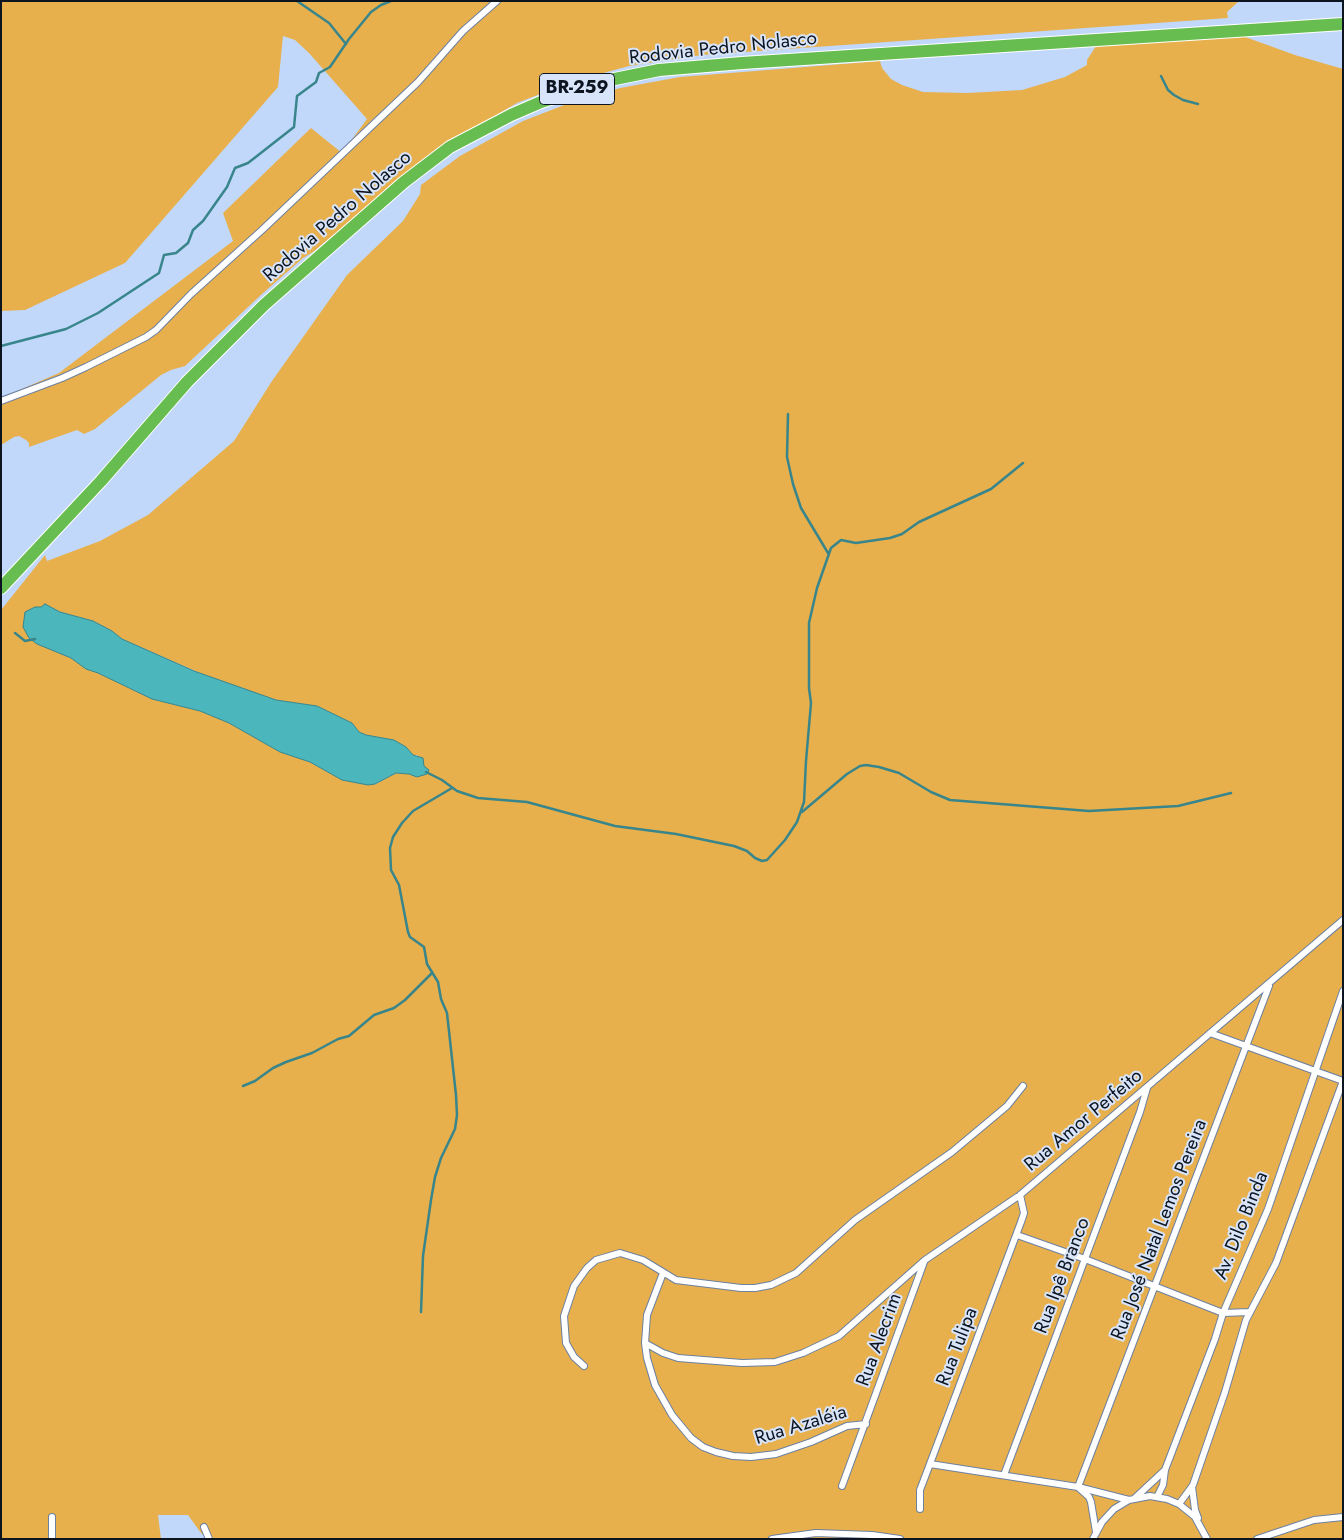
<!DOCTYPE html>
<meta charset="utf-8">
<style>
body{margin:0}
#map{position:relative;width:1344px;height:1540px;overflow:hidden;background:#c1d8fb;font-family:Jost,sans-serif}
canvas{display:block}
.frame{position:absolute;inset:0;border:2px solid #0c1420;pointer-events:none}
</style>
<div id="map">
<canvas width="1344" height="1540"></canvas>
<div class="frame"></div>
</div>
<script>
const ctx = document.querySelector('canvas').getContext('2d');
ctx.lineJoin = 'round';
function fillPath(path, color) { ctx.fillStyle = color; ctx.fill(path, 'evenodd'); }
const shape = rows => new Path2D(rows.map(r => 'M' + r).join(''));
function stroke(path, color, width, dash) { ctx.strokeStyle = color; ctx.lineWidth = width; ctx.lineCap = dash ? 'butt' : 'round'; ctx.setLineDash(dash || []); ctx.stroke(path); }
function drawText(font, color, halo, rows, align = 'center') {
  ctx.font = font + ' Jost,sans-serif'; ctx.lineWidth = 4; ctx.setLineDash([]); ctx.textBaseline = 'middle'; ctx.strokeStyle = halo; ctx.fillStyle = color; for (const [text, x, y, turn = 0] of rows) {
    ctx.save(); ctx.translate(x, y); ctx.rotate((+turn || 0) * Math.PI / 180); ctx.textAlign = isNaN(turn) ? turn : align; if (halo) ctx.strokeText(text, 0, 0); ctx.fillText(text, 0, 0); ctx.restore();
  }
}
fillPath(shape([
 [1,1,1239,1,1227,12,1228,18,702,55,629,66,571,82,517,103,442,147,394,184,313,252,303,258,262,294,185,366,171,370,161,375,95,429,84,434,77,430,29,447,29,443,26,440,19,436,14,437,1,445,1,398,59,373,233,241,223,213,311,128,342,153,367,119,309,53,295,40,283,36,278,87,125,263,25,310,1,311],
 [1237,34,1295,55,1343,69,1343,1539,209,1539,201,1533,188,1515,158,1515,161,1539,1,1539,1,610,45,555,47,561,100,541,148,515,234,441,272,381,347,275,403,221,420,194,421,185,460,156,523,121,572,102,620,88,680,77,880,61,882,68,891,79,902,85,923,92,968,93,1022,90,1065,77,1087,65,1087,60,1096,46],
 [45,604,60,612,93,621,112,631,122,639,207,676,276,700,317,706,352,723,359,732,366,735,394,740,406,747,413,755,417,755,424,766,417,777,409,774,396,773,376,784,368,785,342,780,310,762,280,752,229,723,200,711,152,699,98,673,86,669,71,658,37,644,29,638,35,607,41,607]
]), '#e7b04c');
const water = shape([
 [45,604,60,612,93,621,112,631,122,639,194,671,276,700,317,706,352,723,359,732,366,735,394,740,406,747,413,755,423,758,424,766,429,770,427,774,417,777,409,774,396,773,375,784,368,785,342,780,310,762,280,752,229,723,200,711,152,699,98,673,86,669,71,658,37,644,29,638,23,627,25,612,35,607,41,607,45,604]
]);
fillPath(water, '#4bb6bb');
stroke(water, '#38858c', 1);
stroke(shape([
 [297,1,329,23,346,44],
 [1161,76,1168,90,1174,95,1183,100,1198,104],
 [1,346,66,329,98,313,159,273,164,255,176,253,188,243,193,230,203,221,227,187,235,168,248,163,257,156,294,127,297,96,316,82,319,73,330,67,349,39,371,12,381,5,391,1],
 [788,414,787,457,793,484,801,508,828,553],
 [15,633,25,641,35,639],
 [426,772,442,780,457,791,478,798,527,802,615,826,676,834,734,846,747,851,755,858,762,861,767,860,785,840,797,822,804,802,806,761,811,703,809,688,809,623,817,588,831,548,841,540,856,543,890,538,902,534,919,522,991,489,1023,463],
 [802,812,847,774,860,766,866,765,879,767,899,773,931,792,950,800,1089,811,1178,806,1231,793],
 [243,1086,255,1081,273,1068,286,1062,312,1053,338,1039,349,1036,374,1015,394,1008,405,1000,432,973],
 [421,1312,423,1256,431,1200,435,1177,441,1158,455,1129,457,1115,456,1095,447,1013,441,999,438,982,427,964,424,947,410,937,408,932,399,885,391,870,390,848,393,837,402,823,413,811,452,788]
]), '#38858c', 2.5);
const street = shape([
 [1,401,62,378,86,367,146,337,156,330,191,294,262,230,418,82,463,31,497,1],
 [1210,1033,1343,1081],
 [1017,1235,1085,1259,1223,1313,1250,1312],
 [663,1273,647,1315,645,1343,647,1358,655,1385,672,1415,691,1438,703,1447,716,1452,733,1456,751,1457,776,1454,811,1442,847,1426,866,1424],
 [645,1343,663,1353,678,1358,742,1363,775,1362,803,1353,839,1336,925,1260,1020,1195,1343,920],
 [584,1366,574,1357,566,1343,564,1316,574,1286,587,1268,596,1260,620,1253,643,1260,676,1280,741,1288,755,1288,771,1285,796,1273,855,1220,952,1152,1007,1106,1023,1086],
 [930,1464,1078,1487,1129,1500],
 [1004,1475,1140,1112,1147,1088],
 [842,1486,924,1262],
 [1078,1487,1269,986],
 [1192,1487,1195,1510,1198,1518],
 [1079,1488,1089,1497,1091,1502,1096,1532],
 [1157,1497,1163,1485,1165,1470,1215,1339,1223,1313,1268,1209,1343,991],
 [1135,1498,1165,1470],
 [1179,1504,1193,1485,1225,1392,1246,1320,1276,1263,1343,1081],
 [920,1509,920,1490,925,1477,1021,1222,1024,1213,1020,1195],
 [52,1517,52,1539],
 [204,1527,209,1539],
 [772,1539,816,1533,872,1535,900,1539],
 [1093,1539,1102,1522,1114,1509,1129,1500,1150,1496,1167,1499,1179,1504,1195,1517,1207,1539],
 [1257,1539,1314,1520,1343,1517]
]);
const highway = shape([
 [1,588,101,481,187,382,264,305,404,182,450,147,511,115,541,102,605,81,659,70,742,63,1343,24]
]);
stroke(street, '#6d81a1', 8);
stroke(highway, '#fff', 14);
stroke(street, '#fff', 6);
stroke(highway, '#67bd4f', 12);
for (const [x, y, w] of [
 [577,89,75]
]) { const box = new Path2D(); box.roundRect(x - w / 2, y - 15.5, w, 31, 4); ctx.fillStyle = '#d7e4fa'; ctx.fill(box); stroke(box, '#0c1420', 1); }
drawText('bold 18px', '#0c1420', null, [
 ["BR-259",577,89]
]);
drawText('19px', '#0c1420', '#d7e4fa', [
 ["Rodovia Pedro Nolasco",723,49,-6],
 ["Rodovia Pedro Nolasco",338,217,-41],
 ["Rua Amor Perfeito",1084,1121,-40],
 ["Av. Dilo Binda",1242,1226,-68],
 ["Rua José Natal Lemos Pereira",1160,1230,-69],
 ["Rua Ipê Branco",1063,1276,-69],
 ["Rua Alecrim",880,1340,-70],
 ["Rua Tulipa",958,1347,-69],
 ["Rua Azaléia",801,1426,-17]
]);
</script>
